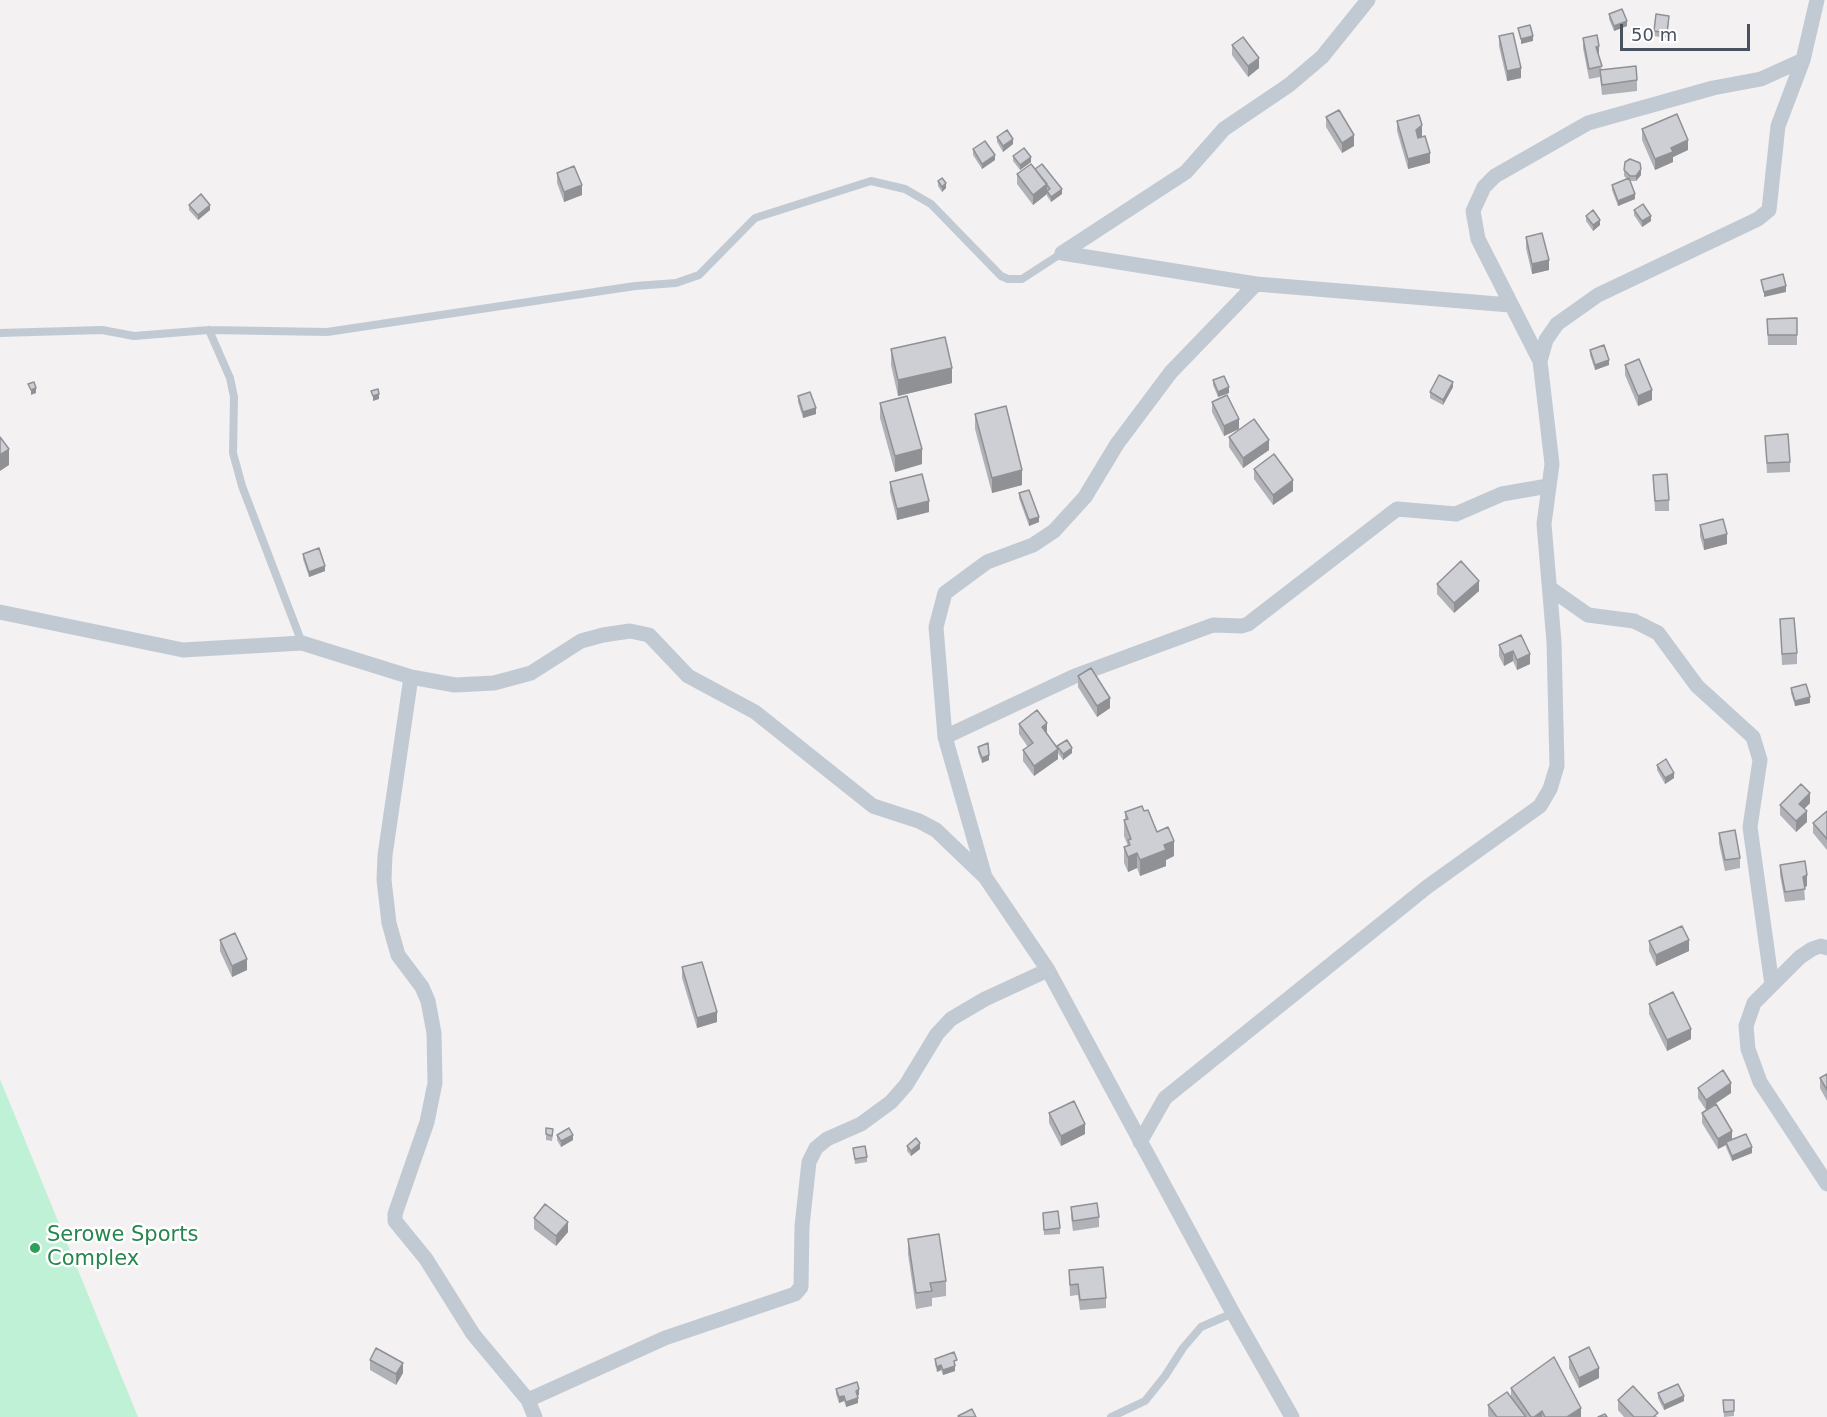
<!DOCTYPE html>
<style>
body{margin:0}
#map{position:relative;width:1827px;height:1417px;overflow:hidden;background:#f3f1f1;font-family:"DejaVu Sans",sans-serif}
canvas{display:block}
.scale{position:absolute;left:1620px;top:24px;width:130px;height:27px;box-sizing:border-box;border:3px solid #48525f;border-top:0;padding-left:8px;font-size:18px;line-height:21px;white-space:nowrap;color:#48525f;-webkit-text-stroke:4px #fff;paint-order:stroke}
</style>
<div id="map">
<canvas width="1827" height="1417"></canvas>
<div class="scale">50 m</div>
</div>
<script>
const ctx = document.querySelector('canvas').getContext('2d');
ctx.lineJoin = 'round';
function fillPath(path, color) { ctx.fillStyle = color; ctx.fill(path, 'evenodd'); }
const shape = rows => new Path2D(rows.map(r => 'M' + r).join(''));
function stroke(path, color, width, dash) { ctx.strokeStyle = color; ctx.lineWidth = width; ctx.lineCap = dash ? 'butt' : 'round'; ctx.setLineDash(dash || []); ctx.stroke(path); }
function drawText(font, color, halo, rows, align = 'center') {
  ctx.font = font + ' "DejaVu Sans",sans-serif'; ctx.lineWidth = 5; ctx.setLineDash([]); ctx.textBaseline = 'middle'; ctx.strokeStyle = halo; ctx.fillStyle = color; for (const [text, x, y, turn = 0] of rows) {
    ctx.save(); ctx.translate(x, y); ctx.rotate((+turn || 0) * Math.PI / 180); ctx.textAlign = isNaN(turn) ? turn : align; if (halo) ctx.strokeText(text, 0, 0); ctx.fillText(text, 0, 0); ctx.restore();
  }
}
fillPath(shape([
 [0,1079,138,1417,0,1417]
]), '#bff1d6');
stroke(shape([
 [209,330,230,378,234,397,233,453,242,486,302,643],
 [0,333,102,330,134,336,209,330,327,332,635,286,676,283,699,275,755,218,871,181,905,189,931,204,1001,276,1008,279,1022,279,1062,253],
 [1111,1417,1145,1401,1165,1376,1183,1348,1201,1327,1233,1313]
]), '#c1cad3', 8);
stroke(shape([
 [1062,253,1256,284,1510,305],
 [1062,253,1186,172,1224,129,1289,85,1322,57,1368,0],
 [1540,361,1478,239,1473,211,1484,187,1495,176,1588,123,1713,88,1761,79,1803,60],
 [1551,589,1588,615,1634,621,1658,633,1697,686,1753,737,1760,760,1750,827,1772,985],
 [0,612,183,650,302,643,411,677,455,685,494,683,531,673,581,641,603,635,630,631,649,635,688,676,755,712,873,806,919,821,936,830,985,877,1048,970,1233,1313,1292,1417],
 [411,677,385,855,384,880,389,923,398,955,422,987,428,1001,434,1033,435,1083,427,1122,395,1214,395,1221,426,1259,473,1334,528,1400,535,1417],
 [945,737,1075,676,1213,625,1242,626,1248,624,1397,509,1456,514,1502,494,1548,486],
 [985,877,945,737,936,627,945,593,987,562,1033,545,1054,531,1085,497,1117,444,1171,372,1256,284],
 [1827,948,1821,946,1812,949,1800,957,1754,1003,1746,1026,1748,1049,1760,1082,1827,1184],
 [1140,1142,1165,1098,1427,887,1540,806,1550,789,1557,766,1554,642,1544,524,1552,464,1540,361,1546,340,1557,324,1598,295,1758,219,1769,210,1778,126,1803,60,1817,0],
 [528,1400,665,1338,795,1294,801,1287,802,1226,809,1162,816,1148,827,1139,861,1124,891,1102,906,1085,937,1034,951,1019,985,999,1048,970]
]), '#c1cad3', 15);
fillPath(shape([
 [1609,14,1627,26,1614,31,1609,19],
 [1669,21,1667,38,1654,36,1654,31],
 [1499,36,1521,78,1507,81,1499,46],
 [1583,38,1599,57,1602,70,1637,80,1637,91,1602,95,1600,77,1589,79,1583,48],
 [1232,45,1259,68,1248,77,1232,55],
 [1326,117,1354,146,1342,153,1326,127],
 [1397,121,1422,136,1419,138,1430,163,1408,169,1397,131],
 [1642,129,1688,150,1673,157,1673,162,1655,170,1642,140],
 [997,137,1013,144,1003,152,997,142],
 [973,149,995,160,982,169,973,155],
 [1013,156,1031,162,1020,170,1013,161],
 [1035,169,1062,194,1051,202,1047,196,1047,190,1047,194,1033,205,1017,184,1017,174],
 [1624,170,1641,175,1636,181,1630,181,1635,199,1618,206,1612,190,1612,185,1627,179,1624,176],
 [557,173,582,195,564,202,557,183],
 [938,181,946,188,942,192,938,186],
 [189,205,210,210,198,220,189,210],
 [1634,210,1651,221,1642,227,1634,215],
 [1586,216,1600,225,1593,231,1586,221],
 [1526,237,1549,270,1532,274,1526,248],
 [1797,318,1797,345,1768,345,1767,319],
 [891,349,952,383,898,396,891,365],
 [1590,350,1609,365,1595,370,1590,355],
 [1625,365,1652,400,1638,406,1625,375],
 [1213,380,1229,393,1218,397,1213,385],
 [1453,387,1443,405,1430,398,1430,392],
 [798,396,816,414,803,418,798,402],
 [1212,402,1239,429,1224,436,1212,412],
 [880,403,922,464,895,472,880,418],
 [975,414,1022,485,992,493,975,429],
 [1765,436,1790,462,1790,472,1767,473],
 [1229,437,1269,450,1243,468,1229,447],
 [1254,469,1293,491,1273,505,1254,479],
 [1653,475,1669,500,1669,511,1655,511],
 [890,482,929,512,897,520,890,492],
 [1019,493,1039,522,1029,526,1019,498],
 [1700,525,1727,544,1704,550,1700,536],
 [303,554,325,571,309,577,303,559],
 [1437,584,1479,591,1454,613,1437,594],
 [1780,619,1797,653,1797,664,1782,665],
 [1499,645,1530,654,1530,664,1517,670,1513,661,1504,666,1499,656],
 [1078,676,1110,708,1097,717,1078,687],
 [1791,688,1810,703,1795,706,1791,693],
 [1019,724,1047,733,1057,747,1072,753,1063,760,1058,753,1058,759,1034,776,1023,761,1023,750,1028,747,1019,734],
 [978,747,989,760,982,763,978,752],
 [1657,765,1674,778,1665,784,1657,770],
 [1810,803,1804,809,1807,822,1796,832,1780,815,1780,805],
 [1144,811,1174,856,1166,860,1166,866,1140,876,1137,868,1128,872,1124,863,1124,847,1128,846,1124,836,1124,820,1125,820,1125,812],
 [1827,811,1827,850,1813,833,1813,823],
 [1719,833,1740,858,1740,868,1725,871,1719,843],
 [1780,865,1807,886,1804,887,1805,900,1785,902,1780,875],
 [220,940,247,970,232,977,220,951],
 [1649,941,1689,951,1656,966,1649,951],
 [682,967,717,1022,697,1028,682,978],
 [1649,1004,1691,1039,1667,1051,1649,1014],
 [1827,1074,1827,1101,1820,1088,1820,1078],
 [1698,1088,1731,1093,1706,1110,1698,1098],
 [1049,1113,1085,1134,1061,1146,1049,1123],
 [1702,1113,1732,1140,1752,1153,1732,1161,1726,1147,1726,1145,1718,1149,1702,1123],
 [546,1134,553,1134,552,1141,546,1140],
 [557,1135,573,1140,561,1147,557,1140],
 [907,1146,920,1149,911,1156,907,1151],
 [853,1148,867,1157,867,1162,855,1164],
 [1071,1207,1099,1217,1099,1227,1073,1231,1071,1217],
 [1043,1213,1060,1228,1060,1234,1044,1235],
 [534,1218,568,1232,556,1246,534,1229],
 [908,1239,946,1281,946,1296,932,1298,932,1306,916,1309,908,1254],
 [1069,1270,1106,1298,1106,1308,1080,1310,1078,1295,1070,1296],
 [1569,1357,1599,1378,1579,1388,1569,1368],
 [935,1359,957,1365,955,1365,955,1371,943,1375,941,1370,937,1372,935,1364],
 [370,1360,403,1373,396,1385,370,1370],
 [1511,1388,1581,1417,1489,1417,1488,1416,1488,1405,1511,1397],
 [836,1389,859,1395,857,1395,858,1403,846,1407,844,1401,839,1403,836,1394],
 [1658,1393,1684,1401,1664,1410,1658,1398],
 [1618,1400,1658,1417,1624,1417,1618,1410],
 [1723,1400,1734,1400,1734,1416,1724,1417]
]), '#b0b2b7');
fillPath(shape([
 [1627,21,1627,26,1614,31,1614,26],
 [1533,36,1533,41,1521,44,1521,39],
 [1599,46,1599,57,1596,57,1596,47],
 [1259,58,1259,68,1248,77,1248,66],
 [1521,68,1521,78,1507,81,1507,71],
 [1422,125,1422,136,1416,140,1416,130],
 [1354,135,1354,146,1342,153,1342,143],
 [1013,139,1013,144,1003,152,1003,146],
 [1688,140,1688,150,1673,157,1673,162,1655,170,1655,159,1671,148],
 [1430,153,1430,163,1408,169,1408,159],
 [995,155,995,160,982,169,982,164],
 [1031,157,1031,162,1020,170,1020,165],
 [1641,169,1641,175,1636,181,1636,176],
 [946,183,946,188,942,192,942,187],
 [1047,184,1047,194,1033,205,1033,195],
 [582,185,582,195,564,202,564,192],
 [1062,189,1062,194,1051,202,1051,197],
 [1635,194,1635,199,1618,206,1618,201],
 [210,205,210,210,198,220,198,215],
 [1651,216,1651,221,1642,227,1642,221],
 [1600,220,1600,225,1593,231,1593,225],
 [1549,260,1549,270,1532,274,1532,264],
 [1786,286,1786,292,1764,297,1764,292],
 [1609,360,1609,365,1595,370,1595,365],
 [952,368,952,383,898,396,898,380],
 [1453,382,1453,387,1443,405,1443,400],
 [1229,387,1229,393,1218,397,1218,392],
 [36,388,36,393,31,395,31,390],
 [1652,390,1652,400,1638,406,1638,396],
 [379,394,379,399,373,401,373,396],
 [816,408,816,414,803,418,803,412],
 [1239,419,1239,429,1224,436,1224,426],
 [1269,440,1269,450,1243,468,1243,458],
 [9,449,9,465,0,471,0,455],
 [922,449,922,464,895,472,895,456],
 [1022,470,1022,485,992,493,992,478],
 [1293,480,1293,491,1273,505,1273,495],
 [929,501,929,512,897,520,897,509],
 [1039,517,1039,522,1029,526,1029,520],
 [1727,534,1727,544,1704,550,1704,540],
 [325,566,325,571,309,577,309,572],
 [1479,581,1479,591,1454,613,1454,603],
 [1513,651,1513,661,1504,666,1504,655],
 [1530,654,1530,664,1517,670,1517,660],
 [1810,697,1810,703,1795,706,1795,701],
 [1110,698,1110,708,1097,717,1097,706],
 [1047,723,1047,734,1042,727],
 [1072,748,1072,753,1063,760,1063,754],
 [1058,749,1058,759,1034,776,1034,766],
 [989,755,989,760,982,763,982,758],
 [1674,773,1674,778,1665,784,1665,778],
 [1810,793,1810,803,1799,814,1799,804],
 [1807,811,1807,822,1796,832,1796,821],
 [1174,841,1174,856,1166,860,1166,866,1140,876,1140,860,1164,845],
 [1137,853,1137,868,1128,872,1128,857],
 [1807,875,1807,886,1803,888,1803,877],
 [1689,940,1689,951,1656,966,1656,955],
 [247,959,247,970,232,977,232,966],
 [717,1012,717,1022,697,1028,697,1018],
 [1691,1029,1691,1039,1667,1051,1667,1040],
 [1731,1083,1731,1093,1706,1110,1706,1100],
 [1085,1124,1085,1134,1061,1146,1061,1136],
 [1732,1131,1732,1141,1726,1142,1726,1145,1718,1149,1718,1139],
 [573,1135,573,1140,561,1147,561,1141],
 [920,1143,920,1149,911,1156,911,1151],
 [1752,1147,1752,1153,1732,1161,1732,1156],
 [568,1222,568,1232,556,1246,556,1236],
 [403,1363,403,1373,396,1385,396,1374],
 [941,1365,941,1370,937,1372,937,1367],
 [955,1366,955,1371,943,1375,943,1370],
 [1599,1368,1599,1378,1579,1388,1579,1378],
 [859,1389,859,1395,856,1396,856,1391],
 [844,1396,844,1401,839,1403,839,1397],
 [1684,1396,1684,1401,1664,1410,1664,1405],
 [858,1398,858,1403,846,1407,846,1402],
 [1581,1408,1581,1417,1567,1417],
 [1542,1411,1542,1417,1534,1417]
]), '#909195');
const building = shape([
 [1622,9,1627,21,1614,26,1609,14,1622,9],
 [1656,14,1669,16,1667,33,1654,31,1656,14],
 [1530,25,1533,36,1521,39,1518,28,1530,25],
 [1513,33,1521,68,1507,71,1499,36,1513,33],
 [1597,35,1599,46,1596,47,1602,66,1589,69,1583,38,1597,35],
 [1243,37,1259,58,1248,66,1232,45,1243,37],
 [1636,66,1637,80,1602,85,1600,70,1636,66],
 [1339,110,1354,135,1342,143,1326,117,1339,110],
 [1677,114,1688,140,1671,148,1673,152,1655,159,1642,129,1677,114],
 [1419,115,1422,125,1416,130,1418,138,1425,136,1430,153,1408,159,1397,121,1419,115],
 [1007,130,1013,139,1003,146,997,137,1007,130],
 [985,141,995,155,982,164,973,149,985,141],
 [1024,148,1031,157,1020,165,1013,156,1024,148],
 [1630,159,1640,163,1641,169,1636,176,1630,176,1624,170,1625,162,1630,159],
 [1031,164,1047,184,1033,195,1017,174,1031,164],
 [1042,164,1062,189,1051,197,1047,191,1050,189,1035,169,1042,164],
 [574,166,582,185,564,192,557,173,574,166],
 [942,178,946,183,942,187,938,181,942,178],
 [1629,178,1635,194,1618,201,1612,185,1629,178],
 [201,194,210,205,198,215,189,205,201,194],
 [1643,204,1651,216,1642,221,1634,210,1643,204],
 [1593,210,1600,220,1593,225,1586,216,1593,210],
 [1542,233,1549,260,1532,264,1526,237,1542,233],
 [1783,274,1786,286,1764,292,1761,280,1783,274],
 [1797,318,1797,335,1768,335,1767,319,1797,318],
 [945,337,952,368,898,380,891,349,945,337],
 [1604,345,1609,360,1595,365,1590,350,1604,345],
 [1639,359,1652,390,1638,396,1625,365,1639,359],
 [1439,375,1453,382,1443,400,1430,392,1439,375],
 [1224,376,1229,387,1218,392,1213,380,1224,376],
 [34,382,36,388,31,390,28,384,34,382],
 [378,389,379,394,373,396,371,391,378,389],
 [810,392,816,408,803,412,798,396,810,392],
 [1227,395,1239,419,1224,426,1212,402,1227,395],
 [907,396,922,449,895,456,880,403,907,396],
 [1006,406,1022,470,992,478,975,414,1006,406],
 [1254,419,1269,440,1243,458,1229,437,1254,419],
 [1788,434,1790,462,1767,463,1765,436,1788,434],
 [0,437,9,449,0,455,0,437],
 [1274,454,1293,480,1273,495,1254,469,1274,454],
 [922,474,929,501,897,509,890,482,922,474],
 [1667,474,1669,500,1655,501,1653,475,1667,474],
 [1029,490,1039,517,1029,520,1019,493,1029,490],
 [1723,519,1727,534,1704,540,1700,525,1723,519],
 [319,548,325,566,309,572,303,554,319,548],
 [1461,561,1479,581,1454,603,1437,584,1461,561],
 [1794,618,1797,653,1782,654,1780,619,1794,618],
 [1521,635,1530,654,1517,660,1513,651,1504,655,1499,645,1521,635],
 [1091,668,1110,698,1097,706,1078,676,1091,668],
 [1806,684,1810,697,1795,701,1791,688,1806,684],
 [1037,710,1047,723,1042,727,1058,749,1034,766,1023,750,1033,743,1019,724,1037,710],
 [1067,740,1072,748,1063,754,1057,746,1067,740],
 [988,743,989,755,982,758,978,747,988,743],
 [1666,759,1674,773,1665,778,1657,765,1666,759],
 [1801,784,1810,793,1799,804,1807,811,1796,821,1780,805,1801,784],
 [1142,806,1144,811,1148,810,1157,832,1168,827,1174,841,1164,845,1166,850,1140,860,1137,853,1128,857,1124,847,1130,845,1128,840,1131,839,1124,820,1128,819,1125,812,1142,806],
 [1827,811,1827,839,1813,823,1827,811],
 [1735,830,1740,858,1725,860,1719,833,1735,830],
 [1805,861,1807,875,1803,877,1805,889,1785,892,1780,865,1805,861],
 [1682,926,1689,940,1656,955,1649,941,1682,926],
 [235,933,247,959,232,966,220,940,235,933],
 [702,962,717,1012,697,1018,682,967,702,962],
 [1673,992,1691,1029,1667,1040,1649,1004,1673,992],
 [1723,1070,1731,1083,1706,1100,1698,1088,1723,1070],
 [1827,1074,1827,1090,1820,1078,1827,1074],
 [1074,1101,1085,1124,1061,1136,1049,1113,1074,1101],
 [1716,1104,1732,1131,1718,1139,1702,1113,1716,1104],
 [546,1128,553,1129,552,1136,546,1134,546,1128],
 [569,1128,573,1135,561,1141,557,1135,569,1128],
 [1746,1134,1752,1147,1732,1156,1726,1142,1746,1134],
 [916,1138,920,1143,911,1151,907,1146,916,1138],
 [865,1146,867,1157,855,1159,853,1148,865,1146],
 [1097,1203,1099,1217,1073,1221,1071,1207,1097,1203],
 [545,1204,568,1222,556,1236,534,1218,545,1204],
 [1058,1211,1060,1228,1044,1230,1043,1213,1058,1211],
 [939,1234,946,1281,930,1283,932,1291,916,1293,908,1239,939,1234],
 [1103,1267,1106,1298,1080,1300,1078,1284,1070,1285,1069,1270,1103,1267],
 [1589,1347,1599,1368,1579,1378,1569,1357,1589,1347],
 [376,1348,403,1363,396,1374,370,1360,376,1348],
 [954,1352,957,1360,954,1361,955,1366,943,1370,941,1365,937,1367,935,1359,954,1352],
 [1554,1357,1581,1408,1567,1417,1545,1417,1542,1411,1534,1417,1531,1417,1511,1388,1554,1357],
 [857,1382,859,1389,856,1391,858,1398,846,1402,844,1396,839,1397,836,1389,857,1382],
 [1678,1384,1684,1396,1664,1405,1658,1393,1678,1384],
 [1633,1386,1658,1413,1653,1417,1634,1417,1618,1400,1633,1386],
 [1507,1392,1526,1417,1497,1417,1488,1405,1507,1392],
 [1723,1400,1734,1400,1734,1411,1724,1412,1723,1400],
 [972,1409,976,1417,959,1417,958,1416,972,1409],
 [1605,1414,1607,1417,1598,1417,1605,1414]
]);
fillPath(building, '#cdcfd5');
stroke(building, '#909195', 1.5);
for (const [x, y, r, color] of [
 [35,1248,6,"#2e9e5b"]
]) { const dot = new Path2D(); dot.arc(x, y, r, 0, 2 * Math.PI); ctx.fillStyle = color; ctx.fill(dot); stroke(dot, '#fff', 2); }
drawText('21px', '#27864d', '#fff', [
 ["Serowe Sports",47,1236],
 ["Complex",47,1260]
], 'left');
</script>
